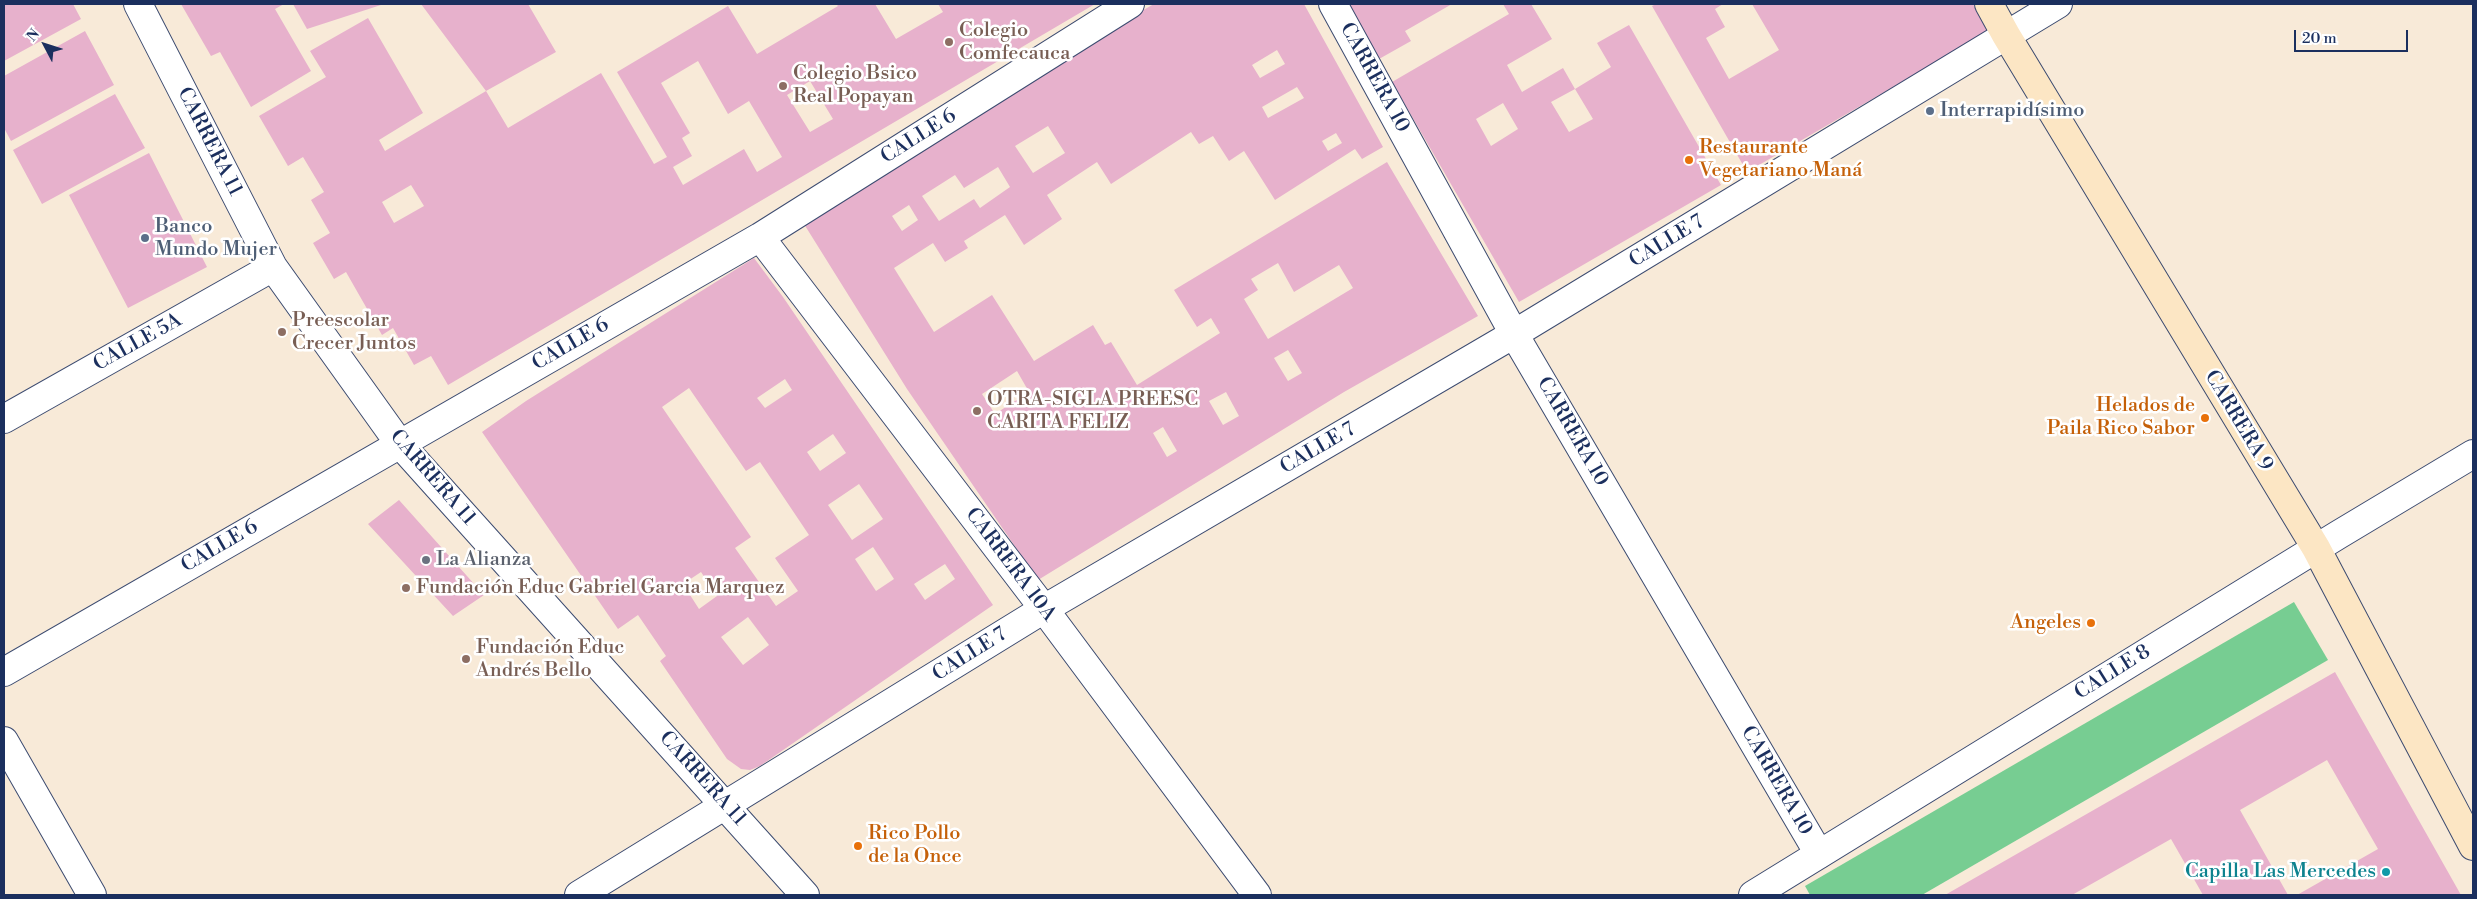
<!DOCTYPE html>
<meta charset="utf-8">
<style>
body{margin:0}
#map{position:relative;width:2477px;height:899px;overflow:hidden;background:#f8ead8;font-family:"Libre Bodoni",serif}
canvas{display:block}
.frame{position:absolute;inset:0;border:5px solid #1b2f5e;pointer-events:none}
.north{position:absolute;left:20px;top:20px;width:50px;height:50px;-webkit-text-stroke:4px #fff;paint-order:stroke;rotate:310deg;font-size:14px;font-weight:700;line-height:20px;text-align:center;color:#1b2f5e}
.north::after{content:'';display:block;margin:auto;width:18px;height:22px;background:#1b2f5e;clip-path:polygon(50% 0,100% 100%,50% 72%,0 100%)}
.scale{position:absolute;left:2294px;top:30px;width:114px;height:22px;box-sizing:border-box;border:2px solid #1b2f5e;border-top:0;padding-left:6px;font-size:15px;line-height:18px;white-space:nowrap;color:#1b2f5e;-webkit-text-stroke:4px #fff;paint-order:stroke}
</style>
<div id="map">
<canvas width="2477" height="899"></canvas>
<div class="frame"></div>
<div class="north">N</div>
<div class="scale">20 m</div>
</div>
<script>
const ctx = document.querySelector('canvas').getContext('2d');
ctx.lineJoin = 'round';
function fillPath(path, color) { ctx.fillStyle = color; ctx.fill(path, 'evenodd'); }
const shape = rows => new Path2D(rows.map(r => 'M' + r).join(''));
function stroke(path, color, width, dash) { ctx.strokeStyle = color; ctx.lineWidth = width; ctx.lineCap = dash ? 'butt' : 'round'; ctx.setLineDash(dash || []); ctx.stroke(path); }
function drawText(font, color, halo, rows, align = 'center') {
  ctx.font = font + ' "Libre Bodoni",serif'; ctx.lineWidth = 5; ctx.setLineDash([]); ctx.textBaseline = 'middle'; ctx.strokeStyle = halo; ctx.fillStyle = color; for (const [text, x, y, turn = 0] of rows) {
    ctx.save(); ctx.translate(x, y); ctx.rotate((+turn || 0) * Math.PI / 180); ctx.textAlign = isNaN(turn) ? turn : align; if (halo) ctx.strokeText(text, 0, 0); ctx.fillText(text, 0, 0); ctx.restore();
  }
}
fillPath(shape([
 [2294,602,2328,660,1922,895,1810,895,1805,886]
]), '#77cd92');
fillPath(shape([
 [4,4,73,4,81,19,4,61],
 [181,4,284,4,275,9,311,71,251,107,220,52,211,56],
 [293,4,384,4,307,29],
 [421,4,528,4,556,52,486,91],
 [836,4,875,4,896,39,943,12,938,4,1095,4,448,385,431,356,414,365,393,328,382,335,346,272,334,279,313,243,330,233,311,200,324,192,303,157,288,166,259,116,326,77,310,51,368,18,423,113,379,140,385,151,486,91,508,128,601,73,654,164,667,157,617,72,728,6,757,54,838,6],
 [698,61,728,114,749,101,782,157,757,172,744,149,683,185,673,167,692,156,682,138,690,133,661,83],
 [810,81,833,119,810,132,787,95],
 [411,185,424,206,394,223,382,202],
 [1154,4,1304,4,1383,147,1362,159,1355,149,1275,200,1244,151,1229,161,1213,136,1199,144,1191,132,1111,184,1097,162,1047,195,1062,219,1024,245,1005,215,964,241,968,248,945,262,933,243,894,268,934,332,992,295,1034,361,1093,325,1105,345,1111,342,1137,385,1220,333,1211,318,1197,327,1174,290,1387,162,1478,316,1344,392,1038,580,907,389,804,224,1099,35],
 [1277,50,1285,64,1260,78,1252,65],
 [1297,87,1304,98,1268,118,1262,107],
 [1048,126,1065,153,1033,173,1015,146],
 [1336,133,1342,143,1328,151,1322,141],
 [998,167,1010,187,980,208,974,199,939,221,922,196,955,175,964,188],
 [909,205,918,220,902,231,892,216],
 [1278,263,1294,292,1339,265,1353,288,1268,339,1244,299,1258,290,1251,279],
 [1288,350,1302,373,1288,381,1274,358],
 [1017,371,1029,392,995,414,982,394],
 [1226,392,1239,416,1223,425,1209,401],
 [1163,427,1177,451,1167,457,1153,433],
 [1347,4,1452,4,1405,31,1411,41,1379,59],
 [1503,4,1531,4,1552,39,1507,65,1522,92,1563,68,1575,89,1551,102,1569,132,1593,119,1575,89,1611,67,1597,43,1629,25,1721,185,1519,302,1392,82,1509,14],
 [1503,103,1518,129,1491,146,1476,119],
 [1656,4,1723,4,1715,9,1725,27,1706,38,1729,79,1779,50,1752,4,1973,4,1989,31,1747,172,1652,6],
 [85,31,114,85,11,141,4,128,4,76],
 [115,94,145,148,42,204,13,150],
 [149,153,207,267,128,308,69,195],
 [754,258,783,297,993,605,760,766,750,770,741,769,727,759,660,661,666,656,638,615,618,629,482,432,526,401],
 [785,379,792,390,765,408,757,398],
 [689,388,746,471,760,462,809,535,775,558,798,591,776,606,735,548,751,537,662,407],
 [833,434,846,453,820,471,807,452],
 [859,484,883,519,852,540,828,505],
 [873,547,894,579,876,591,855,559],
 [945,564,955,579,925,600,914,584],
 [701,572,717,596,699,609,683,584],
 [748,617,769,645,743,665,721,637],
 [399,500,484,595,453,616,368,524],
 [2335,672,2461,895,2297,895,2378,849,2327,760,2240,810,2288,895,2203,895,2171,839,2072,895,1945,895]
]), '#e7b1cc');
const minor = shape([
 [138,4,273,267,399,443,805,895],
 [1333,4,1514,334,1819,854],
 [760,237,1044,609,1257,895],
 [4,419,273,267],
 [4,672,760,237,1130,4],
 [4,741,92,895]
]);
const tertiary = shape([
 [579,895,1044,609,1514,334,2058,4],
 [1753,895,2338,535,2473,454]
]);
const secondary = shape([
 [1989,4,2006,35,2316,548,2473,846]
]);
stroke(minor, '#3c4b70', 30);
stroke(tertiary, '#3c4b70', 30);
stroke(secondary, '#3c4b70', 30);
stroke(minor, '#fff', 28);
stroke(tertiary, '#fff', 28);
stroke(secondary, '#fce6c4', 28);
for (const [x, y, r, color] of [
 [949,42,5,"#8d6e63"],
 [783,86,5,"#8d6e63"],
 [1930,111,5,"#5c6f8a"],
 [1689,160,5,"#e8710a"],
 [145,238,5,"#5c6f8a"],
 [282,332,5,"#8d6e63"],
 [977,411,5,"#8d6e63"],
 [2205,418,5,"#e8710a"],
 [426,560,5,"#6b7280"],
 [406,588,5,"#8d6e63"],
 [2091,623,5,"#e8710a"],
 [466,659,5,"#8d6e63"],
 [858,846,5,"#e8710a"],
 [2386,872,5,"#0f9aa8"]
]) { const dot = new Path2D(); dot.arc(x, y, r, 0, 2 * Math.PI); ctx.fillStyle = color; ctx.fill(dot); stroke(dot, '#fff', 2); }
drawText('20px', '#785e54', '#fff', [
 ["Colegio",959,31],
 ["Comfecauca",959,54],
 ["Colegio Bsico",793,74],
 ["Real Popayan",793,97],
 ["Preescolar",292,321],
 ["Crecer Juntos",292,344],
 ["OTRA-SIGLA PREESC",987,400],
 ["CARITA FELIZ",987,423],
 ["Fundación Educ Gabriel Garcia Marquez",416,588],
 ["Fundación Educ",476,648],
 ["Andrés Bello",476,671]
], 'left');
drawText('20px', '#1b2f5e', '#fff', [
 ["CARRERA 10",1374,78,61],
 ["CALLE 6",919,137,-32],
 ["CARRERA 11",209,142,63],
 ["CALLE 7",1667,242,-31],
 ["CALLE 5A",138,343,-29],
 ["CALLE 6",571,345,-30],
 ["CARRERA 9",2238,421,59],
 ["CARRERA 10",1572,432,60],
 ["CALLE 7",1318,449,-30],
 ["CARRERA 11",432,478,49],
 ["CALLE 6",220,547,-30],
 ["CARRERA 10A",1010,565,53],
 ["CALLE 7",970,655,-32],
 ["CALLE 8",2113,673,-32],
 ["CARRERA 11",702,779,48],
 ["CARRERA 10",1776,781,60]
]);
drawText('20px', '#4e5e75', '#fff', [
 ["Interrapidísimo",1940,111],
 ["Banco",155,227],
 ["Mundo Mujer",155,250]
], 'left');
drawText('20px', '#c56008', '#fff', [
 ["Restaurante",1699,148],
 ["Vegetariano Maná",1699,171],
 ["Helados de",2195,406,"right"],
 ["Paila Rico Sabor",2195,429,"right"],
 ["Angeles",2081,623,"right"],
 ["Rico Pollo",868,834],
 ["de la Once",868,857]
], 'left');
drawText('20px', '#5b616d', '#fff', [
 ["La Alianza",436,560]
], 'left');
drawText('20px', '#0d838f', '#fff', [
 ["Capilla Las Mercedes",2376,872]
], 'right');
</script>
